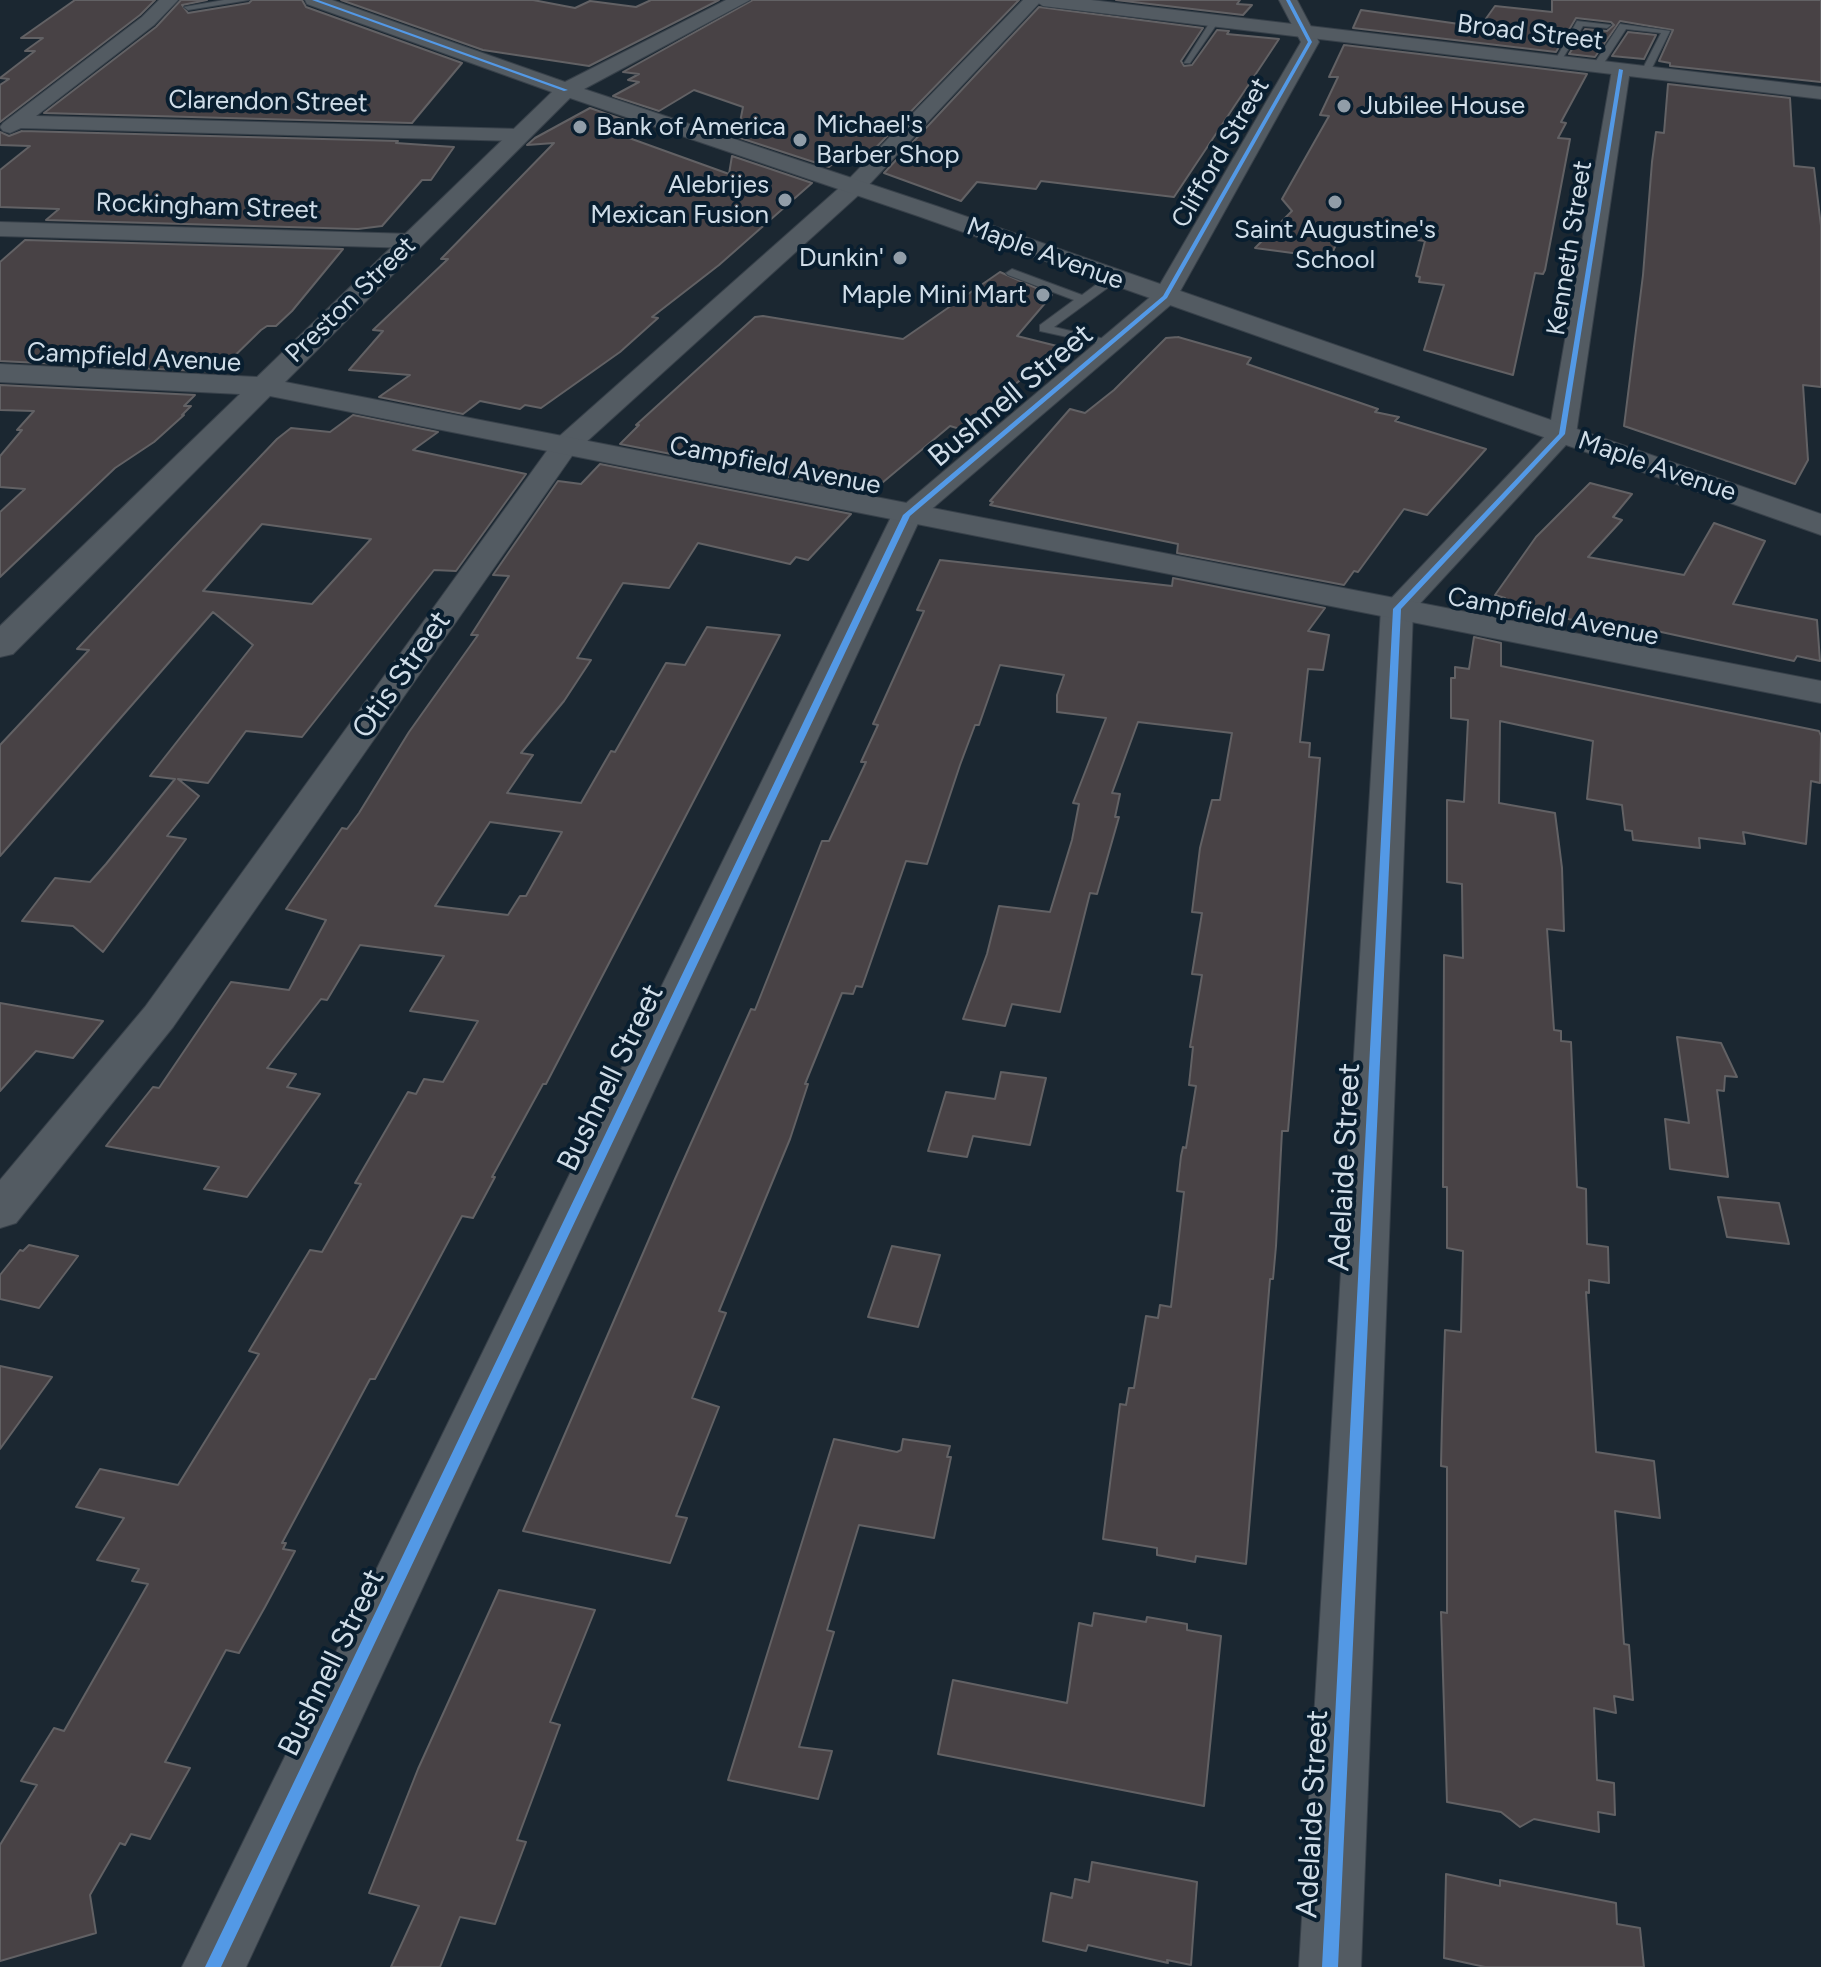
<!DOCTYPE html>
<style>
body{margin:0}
canvas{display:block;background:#1b2731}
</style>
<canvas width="1821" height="1967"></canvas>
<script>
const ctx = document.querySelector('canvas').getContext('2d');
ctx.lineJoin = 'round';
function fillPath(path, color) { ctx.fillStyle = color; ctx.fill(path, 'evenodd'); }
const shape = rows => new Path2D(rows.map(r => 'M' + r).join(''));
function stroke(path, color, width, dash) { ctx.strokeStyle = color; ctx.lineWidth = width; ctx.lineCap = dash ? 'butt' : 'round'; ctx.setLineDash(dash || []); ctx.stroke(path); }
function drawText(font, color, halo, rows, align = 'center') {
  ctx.font = font + ' Figtree,sans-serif'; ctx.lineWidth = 8; ctx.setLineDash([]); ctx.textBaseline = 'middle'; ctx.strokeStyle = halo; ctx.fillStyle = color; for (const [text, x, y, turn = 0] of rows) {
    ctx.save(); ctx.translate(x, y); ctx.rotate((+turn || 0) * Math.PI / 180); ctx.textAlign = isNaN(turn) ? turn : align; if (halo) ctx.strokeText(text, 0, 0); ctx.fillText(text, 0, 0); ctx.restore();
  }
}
const building = shape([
 [75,0,155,0,140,15,0,122,0,85,9,79,0,78,35,51,25,51,43,38,21,38,75,0],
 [181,0,207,0,182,5,188,13,249,3,252,0,302,0,306,7,462,63,412,123,44,113,156,27,181,0],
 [341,0,533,0,575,8,590,1,636,7,651,0,719,0,589,66,483,50,341,0],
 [753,0,1019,0,860,164,841,157,829,167,737,137,743,107,694,90,659,111,613,96,639,82,628,80,639,74,623,72,753,0],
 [1116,0,1240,0,1237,4,1252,5,1243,15,1116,0],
 [1552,0,1821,0,1821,82,1670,66,1670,63,1659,61,1673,30,1620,21,1595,57,1569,54,1585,29,1607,31,1614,25,1611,22,1576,18,1556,52,1353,28,1361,10,1480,27,1495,6,1552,12,1552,0],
 [1039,7,1203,28,1181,61,1184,66,1192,65,1217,30,1229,31,1227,34,1279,39,1174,197,1041,181,1036,189,977,182,961,201,884,173,1039,7],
 [1628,32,1656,35,1644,59,1612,56,1628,32],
 [1344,45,1587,74,1561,122,1566,123,1558,138,1570,139,1545,270,1543,274,1535,273,1513,375,1424,350,1444,285,1419,282,1420,277,1416,276,1425,241,1342,231,1330,258,1255,248,1292,211,1282,199,1329,116,1320,115,1338,77,1329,77,1344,45],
 [1668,84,1790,98,1794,166,1814,168,1821,226,1821,387,1803,385,1808,460,1795,484,1624,426,1643,275,1652,162,1656,132,1664,133,1668,84],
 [590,108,636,124,618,134,729,174,732,156,812,183,719,265,652,317,658,318,620,352,541,408,525,405,520,409,480,401,463,414,379,397,410,375,349,370,383,331,373,330,448,259,441,259,554,143,527,145,535,138,590,108],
 [22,131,398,141,396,143,454,147,431,180,422,180,382,226,358,229,46,220,59,209,0,207,0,170,30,146,0,145,0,132,9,136,22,131],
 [25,240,343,249,292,311,276,326,267,326,261,330,218,372,0,361,0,262,25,240],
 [1000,272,1052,295,1017,336,1061,347,960,429,950,426,870,493,620,444,639,425,636,425,755,317,763,316,903,339,1000,272],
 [1178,337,1251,358,1247,364,1378,409,1375,412,1399,417,1395,421,1486,449,1427,515,1404,509,1358,572,1354,571,1344,585,1177,553,1178,544,990,505,993,502,990,501,1070,409,1085,413,1114,390,1166,338,1178,337],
 [0,385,195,395,184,406,191,406,182,415,184,415,154,442,115,468,0,577,0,512,25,489,0,487,0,456,22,430,17,430,34,411,0,410,0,385],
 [353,415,438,432,413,450,526,474,456,571,434,570,302,737,246,731,208,783,178,779,199,796,167,836,186,839,103,952,73,926,22,921,55,878,90,882,106,864,175,779,150,776,253,645,213,612,0,856,0,745,89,650,77,649,277,439,291,428,330,432,353,415],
 [262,524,371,539,312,604,203,591,262,524],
 [600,464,851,514,808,560,796,557,790,564,698,543,669,588,623,583,577,658,591,660,564,701,521,753,533,755,507,793,581,803,611,751,615,752,666,663,685,665,707,627,780,635,546,1084,543,1084,492,1177,495,1177,473,1218,462,1216,375,1379,370,1379,282,1543,286,1543,283,1549,295,1551,265,1607,239,1653,226,1650,165,1762,190,1768,150,1839,131,1834,125,1845,120,1843,90,1895,96,1933,0,1961,0,1845,37,1785,21,1781,54,1728,64,1731,148,1584,132,1581,139,1569,97,1560,124,1518,76,1507,100,1469,178,1485,259,1354,249,1351,310,1250,322,1252,361,1184,355,1183,408,1092,416,1094,424,1079,443,1082,478,1021,410,1011,444,956,360,945,327,1000,321,999,267,1068,296,1074,287,1087,320,1094,247,1197,204,1189,219,1167,106,1146,153,1087,159,1088,231,982,289,990,326,920,286,909,342,828,347,829,359,813,409,732,478,635,471,635,509,576,493,575,558,481,581,484,600,464],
 [490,822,562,832,526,896,520,896,508,915,435,906,490,822],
 [1590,483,1632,494,1613,517,1622,520,1588,557,1684,575,1714,523,1765,541,1733,604,1817,620,1820,661,1797,656,1794,661,1620,623,1617,632,1505,602,1505,598,1495,595,1536,537,1590,483],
 [940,560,1172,586,1173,578,1325,608,1308,631,1329,635,1323,670,1308,669,1300,742,1310,743,1309,757,1320,758,1288,1131,1282,1131,1276,1246,1273,1279,1270,1279,1246,1564,1196,1556,1195,1562,1157,1555,1157,1548,1103,1539,1120,1404,1126,1405,1129,1388,1134,1388,1146,1316,1158,1318,1160,1305,1171,1307,1184,1192,1177,1191,1181,1156,1183,1147,1186,1148,1196,1086,1189,1085,1193,1047,1190,1047,1202,975,1192,974,1202,913,1192,912,1200,848,1212,800,1220,800,1232,733,1138,722,1112,793,1120,794,1115,817,1119,817,1097,894,1090,893,1060,1012,1012,1004,1005,1026,963,1019,987,954,999,906,1050,912,1072,840,1079,804,1073,803,1106,718,1057,712,1057,695,1064,675,1000,665,979,725,975,725,960,765,927,864,906,861,862,987,856,986,853,994,842,993,805,1084,808,1084,790,1139,719,1311,726,1313,692,1398,719,1407,676,1516,687,1518,670,1563,523,1531,675,1179,751,1009,755,1010,822,841,829,841,866,762,861,762,878,725,873,724,924,611,917,610,940,560],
 [1474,637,1501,643,1501,666,1819,731,1821,736,1820,783,1811,781,1806,844,1743,832,1745,844,1699,838,1700,848,1633,840,1632,831,1625,830,1622,805,1587,799,1593,741,1500,721,1499,803,1555,813,1562,868,1564,931,1547,929,1554,1030,1561,1031,1561,1041,1571,1042,1577,1187,1586,1189,1587,1244,1608,1247,1609,1283,1589,1280,1589,1293,1586,1292,1596,1452,1654,1461,1660,1518,1615,1511,1624,1644,1629,1645,1633,1700,1614,1696,1616,1713,1594,1708,1597,1780,1614,1783,1615,1815,1598,1812,1599,1832,1534,1819,1520,1827,1501,1812,1447,1802,1441,1612,1447,1613,1447,1467,1441,1466,1442,1421,1445,1330,1461,1332,1463,1251,1447,1248,1447,1187,1443,1187,1444,955,1463,958,1462,884,1447,882,1447,800,1464,802,1468,720,1451,718,1451,678,1455,678,1455,667,1469,669,1474,637],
 [0,1003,103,1021,73,1058,36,1051,0,1091,0,1003],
 [1677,1037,1721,1043,1737,1077,1725,1076,1724,1091,1717,1090,1728,1177,1670,1169,1665,1119,1689,1123,1677,1037],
 [1001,1072,1046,1078,1030,1145,973,1136,967,1157,928,1151,946,1092,995,1099,1001,1072],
 [1718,1197,1779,1203,1789,1244,1727,1237,1718,1197],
 [29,1245,78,1256,39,1308,0,1299,0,1275,20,1250,23,1251,29,1245],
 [892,1246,940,1255,918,1327,868,1317,892,1246],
 [0,1366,52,1377,0,1449,0,1366],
 [834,1439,897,1452,901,1450,903,1439,950,1446,947,1457,951,1457,934,1538,859,1525,827,1630,834,1632,799,1747,832,1751,818,1799,728,1780,834,1439],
 [499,1590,595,1610,550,1722,560,1725,517,1840,526,1842,495,1924,460,1917,440,1967,391,1967,419,1906,369,1893,418,1769,499,1590],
 [1094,1613,1146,1622,1147,1617,1187,1624,1187,1630,1221,1636,1204,1806,938,1754,953,1680,1067,1703,1079,1623,1092,1626,1094,1613],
 [1092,1862,1197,1882,1191,1965,1167,1960,1168,1963,1088,1945,1086,1951,1043,1941,1051,1893,1072,1898,1075,1879,1089,1882,1092,1862],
 [1446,1874,1500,1886,1500,1880,1616,1903,1617,1924,1640,1928,1644,1967,1485,1967,1444,1958,1446,1874]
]);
fillPath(building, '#484245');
stroke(building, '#626164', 2);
const lane = shape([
 [224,0,249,0,188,10,184,7,224,0],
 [1212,19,1219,21,1190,63,1184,63,1212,19],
 [1577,21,1611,25,1607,28,1583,26,1559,64,1553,64,1577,21],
 [1620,24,1670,31,1649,74,1641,72,1661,33,1626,29,1600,69,1592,67,1620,24],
 [1012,269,1082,295,1109,275,1117,275,1117,281,1054,327,1113,341,1113,347,1040,331,1040,325,1074,300,1008,275,1006,273,1012,269]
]);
const street = shape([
 [159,0,178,0,154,25,36,116,518,129,528,135,518,141,21,128,10,133,3,131,0,127,3,123,142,17,159,0],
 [1023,0,1042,0,863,191,574,453,173,1027,16,1223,0,1228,0,1180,145,1007,554,441,847,181,1023,0],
 [1279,0,1297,0,1319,42,1174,302,920,519,246,1967,182,1967,892,515,1155,293,1301,42,1279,0],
 [1621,64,1630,70,1576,434,1413,611,1361,1967,1299,1967,1381,609,1549,432,1612,70,1621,64],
 [0,222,413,234,421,236,424,241,421,246,413,248,0,236,0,222]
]);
const secondary = shape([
 [305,0,332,0,565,82,726,0,750,0,584,89,936,206,1821,514,1821,535,918,216,570,98,285,382,1821,681,1821,703,270,396,13,654,0,657,0,626,240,394,0,382,0,364,257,377,552,92,307,4,305,0],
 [1034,0,1091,0,1821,87,1821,99,1043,6,1034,0]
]);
stroke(lane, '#38414a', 2);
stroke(street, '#38414a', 2);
stroke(secondary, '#38414a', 2);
fillPath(lane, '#535b62');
fillPath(street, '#535b62');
fillPath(secondary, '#535b62');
fillPath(shape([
 [312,0,318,0,568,90,564,91,312,0],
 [1286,0,1290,0,1312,42,1167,298,910,516,221,1967,205,1967,903,515,1163,296,1308,42,1286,0],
 [1619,69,1623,70,1565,434,1401,609,1338,1967,1322,1967,1393,609,1559,434,1619,69]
]), '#5399e6');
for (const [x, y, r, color] of [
 [1344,106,8,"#919da8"],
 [580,127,8,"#919da8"],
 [800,140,8,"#919da8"],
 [785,200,8,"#919da8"],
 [1335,202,8,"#919da8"],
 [900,258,8,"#919da8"],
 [1043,295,8,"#919da8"]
]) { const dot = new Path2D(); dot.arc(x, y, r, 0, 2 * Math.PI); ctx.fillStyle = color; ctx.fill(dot); stroke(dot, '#091e2f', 3); }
drawText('26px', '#d0dde8', '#091e2f', [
 ["Broad Street",1530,33,7],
 ["Clarendon Street",268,102,1],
 ["Clifford Street",1221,153,-60],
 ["Rockingham Street",207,207,2],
 ["Kenneth Street",1570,248,-81],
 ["Maple Avenue",1045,254,20],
 ["Preston Street",351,300,-44],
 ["Campfield Avenue",134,358,3],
 ["Campfield Avenue",775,466,11],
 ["Maple Avenue",1657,467,19],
 ["Campfield Avenue",1553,617,11]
]);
drawText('26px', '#d0dde8', '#091e2f', [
 ["Jubilee House",1360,106],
 ["Michael's",816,125],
 ["Barber Shop",816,155],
 ["Bank of America",596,127],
 ["Alebrijes",769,185,"right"],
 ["Mexican Fusion",769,215,"right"],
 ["Saint Augustine's",1335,230,"center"],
 ["School",1335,260,"center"],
 ["Dunkin'",884,258,"right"],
 ["Maple Mini Mart",1027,295,"right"]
], 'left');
drawText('30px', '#d0dde8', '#091e2f', [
 ["Bushnell Street",1011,396,-40],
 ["Otis Street",402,675,-55],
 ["Bushnell Street",611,1078,-64],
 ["Adelaide Street",1345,1167,-87],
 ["Bushnell Street",332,1663,-64],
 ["Adelaide Street",1313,1814,-87]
]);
</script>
